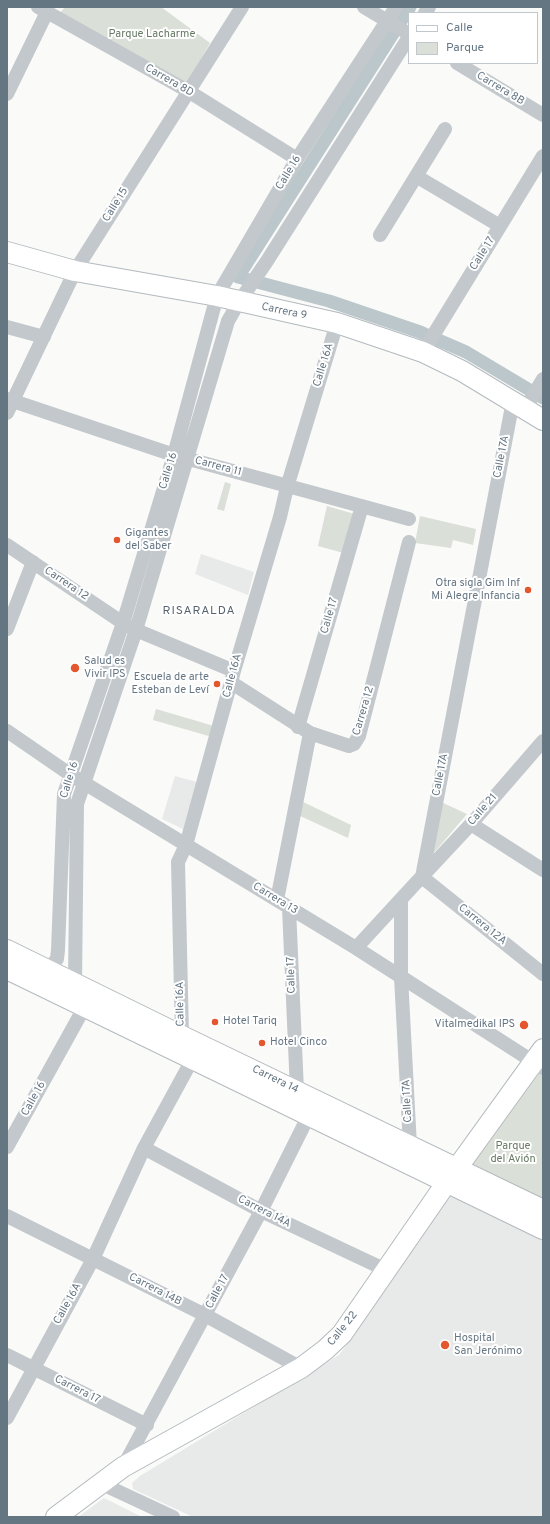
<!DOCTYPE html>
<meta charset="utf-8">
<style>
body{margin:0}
#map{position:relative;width:550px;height:1524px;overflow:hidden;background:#fafaf8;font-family:Overpass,sans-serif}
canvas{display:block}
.frame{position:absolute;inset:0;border:8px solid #657683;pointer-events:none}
.legend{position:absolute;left:408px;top:12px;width:130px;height:52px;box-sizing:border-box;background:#fff;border:1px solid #c1c8cd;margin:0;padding:5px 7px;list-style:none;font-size:12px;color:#657683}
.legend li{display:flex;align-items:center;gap:8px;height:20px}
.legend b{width:20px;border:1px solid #c1c8cd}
</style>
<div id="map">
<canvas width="550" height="1524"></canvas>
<div class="frame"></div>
<ul class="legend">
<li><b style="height:5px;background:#fff"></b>Calle</li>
<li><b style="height:11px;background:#dadfd7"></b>Parque</li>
</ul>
</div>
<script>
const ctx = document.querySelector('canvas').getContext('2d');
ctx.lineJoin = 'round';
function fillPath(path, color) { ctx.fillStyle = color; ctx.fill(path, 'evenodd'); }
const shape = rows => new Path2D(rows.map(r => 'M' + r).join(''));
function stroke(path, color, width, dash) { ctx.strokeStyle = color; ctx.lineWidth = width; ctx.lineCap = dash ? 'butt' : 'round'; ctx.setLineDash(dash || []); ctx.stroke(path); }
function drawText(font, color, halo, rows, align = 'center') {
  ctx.font = font + ' Overpass,sans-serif'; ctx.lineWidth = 4; ctx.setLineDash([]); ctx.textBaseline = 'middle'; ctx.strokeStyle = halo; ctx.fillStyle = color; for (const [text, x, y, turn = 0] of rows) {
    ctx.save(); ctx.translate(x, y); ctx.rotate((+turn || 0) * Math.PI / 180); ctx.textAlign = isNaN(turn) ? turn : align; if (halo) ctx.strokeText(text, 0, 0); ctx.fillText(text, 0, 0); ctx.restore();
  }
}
fillPath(shape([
 [201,554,254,572,248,595,195,574],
 [175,776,197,782,183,829,162,819],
 [450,1191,543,1236,543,1517,193,1517,133,1489,132,1483,140,1476,339,1355,355,1334],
 [104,1498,142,1517,78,1517]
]), '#e8e9e9');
fillPath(shape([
 [65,7,161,7,210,43,186,86,60,13],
 [225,482,231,484,224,511,217,509],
 [327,506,358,515,347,554,318,546],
 [420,516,476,529,473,545,453,540,451,548,415,543],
 [156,709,214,726,212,737,153,720],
 [301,801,351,825,348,838,298,815],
 [441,802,467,814,433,854],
 [542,1069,543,1070,543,1201,468,1164]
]), '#dadfd7');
stroke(shape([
 [410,7,238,277,329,301,420,332,466,352,543,398]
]), '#bbc7cb', 13);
const secondary = shape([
 [7,252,75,271,217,296,337,323,423,352,462,371,543,420],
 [7,950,182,1036,543,1210],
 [7,969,543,1229],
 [56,1517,123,1467,301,1368,325,1350,342,1334,447,1182,543,1049]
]);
stroke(secondary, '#b3babf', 22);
stroke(shape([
 [38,7,188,91,297,159],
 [364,7,409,34],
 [425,13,429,7],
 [457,63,543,115],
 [7,94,47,12],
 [416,176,500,226],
 [380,235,445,129],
 [7,327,44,337],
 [423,352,543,156],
 [7,399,174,455,409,519],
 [525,409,543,379],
 [7,413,75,271,242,7],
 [7,545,123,623,136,630,234,671],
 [7,629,33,562],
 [232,683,310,733,349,746,354,744,359,736,409,542],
 [298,727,362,506],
 [7,731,71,775,356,948,543,1068],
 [471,824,543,870],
 [422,877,513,401],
 [422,877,543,974],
 [401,899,401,977,410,1146],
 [277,900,310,733],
 [289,908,297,1091],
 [356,948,414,885,471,824,543,741],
 [43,967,52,965,57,959,58,950,64,794,123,623,174,455,217,296,297,159,396,7],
 [75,983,77,804,136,630,228,321,239,302,267,261,409,37],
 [182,1036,178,862,186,845,234,671,280,517,287,487,337,323],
 [7,1147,84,1008],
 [144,1148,261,1211,386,1270],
 [7,1216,205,1315,301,1368],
 [7,1355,147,1425],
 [7,1418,93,1259,144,1148,192,1060],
 [123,1467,261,1211,309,1115],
 [100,1483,173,1517]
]), '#c3c8cc', 14);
stroke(secondary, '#fff', 20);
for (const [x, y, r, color] of [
 [117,540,4,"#e4572e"],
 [528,590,4,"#e4572e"],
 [75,668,5,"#e4572e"],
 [217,684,4,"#e4572e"],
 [215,1022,4,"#e4572e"],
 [524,1025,5,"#e4572e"],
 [262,1043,4,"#e4572e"],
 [445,1345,5,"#e4572e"]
]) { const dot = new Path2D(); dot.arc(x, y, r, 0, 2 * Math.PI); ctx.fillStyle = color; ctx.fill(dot); stroke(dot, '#fff', 1.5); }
drawText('11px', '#687a64', '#fff', [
 ["Parque Lacharme",152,35],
 ["Parque",513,1147],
 ["del Avión",513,1160]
]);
drawText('11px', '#657683', '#fff', [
 ["Carrera 8D",169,81,30],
 ["Carrera 8B",500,89,31],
 ["Calle 16",289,173,-59],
 ["Calle 15",116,205,-58],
 ["Calle 17",483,254,-58],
 ["Carrera 9",284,312,12],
 ["Calle 16A",324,365,-73],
 ["Calle 17A",502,457,-79],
 ["Carrera 11",218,467,15],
 ["Calle 16",169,471,-73],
 ["Carrera 12",66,584,34],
 ["Calle 17",330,616,-74],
 ["Calle 16A",233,676,-75],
 ["Carrera 12",364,711,-74],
 ["Calle 17A",441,775,-79],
 ["Calle 16",70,780,-73],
 ["Calle 21",483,810,-49],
 ["Carrera 13",275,899,31],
 ["Carrera 12A",482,925,39],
 ["Calle 17",292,975,-92],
 ["Calle 16A",181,1004,-91],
 ["Carrera 14",275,1080,26],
 ["Calle 16",34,1099,-61],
 ["Calle 17A",408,1101,-93],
 ["Carrera 14A",264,1212,27],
 ["Carrera 14B",155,1290,27],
 ["Calle 17",218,1292,-62],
 ["Calle 16A",68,1304,-61],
 ["Calle 22",343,1329,-51],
 ["Carrera 17",77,1390,27]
]);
drawText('11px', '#657683', '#fff', [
 ["Gigantes",125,534],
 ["del Saber",125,547],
 ["Otra sigla Gim Inf",520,584,"right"],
 ["Mi Alegre Infancia",520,597,"right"],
 ["Salud es",84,662],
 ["Vivir IPS",84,675],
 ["Escuela de arte",209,678,"right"],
 ["Esteban de Leví",209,691,"right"],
 ["Hotel Tariq",223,1022],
 ["Vitalmedikal IPS",515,1025,"right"],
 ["Hotel Cinco",270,1043],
 ["Hospital",454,1339],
 ["San Jerónimo",454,1352]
], 'left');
ctx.letterSpacing = '1px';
drawText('12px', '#57646e', '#fff', [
 ["RISARALDA",199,612]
]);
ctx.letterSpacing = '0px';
</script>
